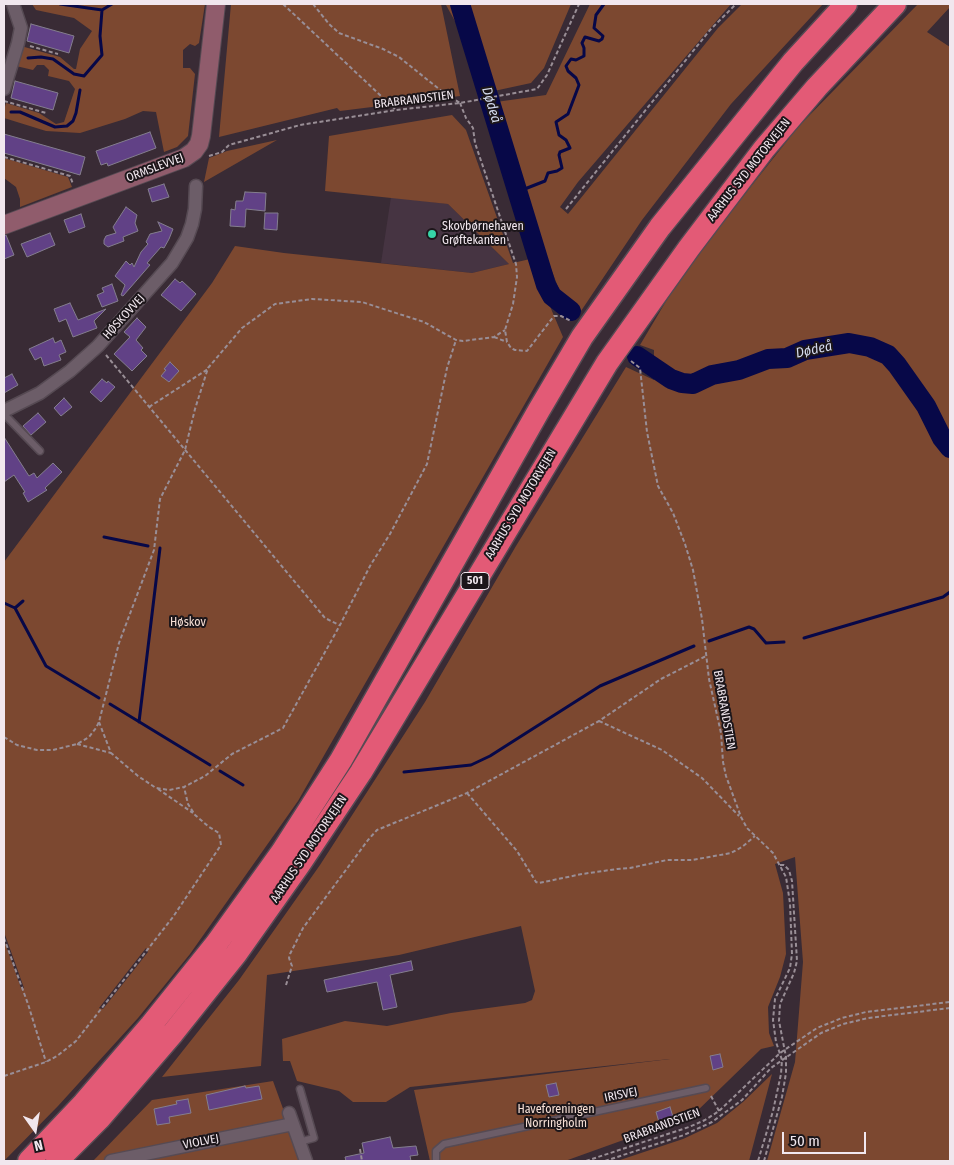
<!DOCTYPE html>
<meta charset="utf-8">
<style>
body{margin:0}
#map{position:relative;width:954px;height:1165px;overflow:hidden;background:#392b35;font-family:"Fira Sans Condensed",sans-serif}
canvas{display:block}
.frame{position:absolute;inset:0;border:5px solid #f1e7ee;pointer-events:none}
.north{position:absolute;left:10px;top:1105px;width:50px;height:50px;-webkit-text-stroke:4px #1c161a;paint-order:stroke;rotate:167deg;font-size:14px;font-weight:700;line-height:20px;text-align:center;color:#f1e7ee}
.north::after{content:'';display:block;margin:auto;width:18px;height:22px;background:#f1e7ee;clip-path:polygon(50% 0,100% 100%,50% 72%,0 100%)}
.scale{position:absolute;left:782px;top:1132px;width:84px;height:22px;box-sizing:border-box;border:2px solid #f1e7ee;border-top:0;padding-left:6px;font-size:15px;line-height:18px;white-space:nowrap;color:#f1e7ee;-webkit-text-stroke:4px #1c161a;paint-order:stroke}
</style>
<div id="map">
<canvas width="954" height="1165"></canvas>
<div class="frame"></div>
<div class="north">N</div>
<div class="scale">50 m</div>
</div>
<script>
const ctx = document.querySelector('canvas').getContext('2d');
ctx.lineJoin = 'round';
function fillPath(path, color) { ctx.fillStyle = color; ctx.fill(path, 'evenodd'); }
const shape = rows => new Path2D(rows.map(r => 'M' + r).join(''));
function stroke(path, color, width, dash) { ctx.strokeStyle = color; ctx.lineWidth = width; ctx.lineCap = dash ? 'butt' : 'round'; ctx.setLineDash(dash || []); ctx.stroke(path); }
function drawText(font, color, halo, rows, align = 'center') {
  ctx.font = font + ' "Fira Sans Condensed",sans-serif'; ctx.lineWidth = 4; ctx.setLineDash([]); ctx.textBaseline = 'middle'; ctx.strokeStyle = halo; ctx.fillStyle = color; for (const [text, x, y, turn = 0] of rows) {
    ctx.save(); ctx.translate(x, y); ctx.rotate((+turn || 0) * Math.PI / 180); ctx.textAlign = isNaN(turn) ? turn : align; if (halo) ctx.strokeText(text, 0, 0); ctx.fillText(text, 0, 0); ctx.restore();
  }
}
fillPath(shape([
 [391,197,448,204,509,264,472,273,381,263]
]), '#463442');
fillPath(shape([
 [32,4,205,4,199,43,195,46,190,44,183,50,183,68,190,68,195,74,188,136,177,147,164,152,156,112,143,111,125,119,80,133,46,131,4,118,4,110,6,103,39,113,56,124,64,122,75,89,69,81,48,76,49,70,44,65,37,65,33,70,16,66,21,46,60,57,74,69,76,69,80,49,92,31,74,18,36,10],
 [231,4,441,4,460,96,340,111,337,108,219,137],
 [447,4,571,4,544,68,531,83,494,91,446,5],
 [590,4,731,4,578,182,560,207,568,214,718,28,742,4,823,4,731,104,642,220,581,311,563,300,542,245,496,102,546,95],
 [918,4,950,4,950,7,927,32,950,47,950,1161,767,1161,795,1062,803,962,795,857,775,864,783,893,786,954,780,977,768,1007,769,1033,774,1046,761,1049,693,1115,565,1161,430,1161,414,1090,670,1059,410,1087,386,1102,353,1102,339,1091,297,1081,290,1061,283,1061,282,1039,345,1021,387,1026,451,1013,525,1003,532,1000,535,991,521,926,399,955,267,975,261,1066,162,1077,239,980,320,865,425,702,516,546,626,367,654,380,654,350,640,345,684,271,798,127],
 [452,115,466,130,513,263,530,259,563,337,298,801,190,954,138,1018,58,1106,4,1161,4,940,21,988,24,988,4,932,4,562,212,283,235,246,284,253,472,273,509,264,448,204,325,191,329,136],
 [146,948,148,952,103,1009,99,1008],
 [277,140,204,182,209,158,227,151],
 [4,158,68,177,72,187,20,207,20,199,16,187,4,178],
 [772,1074,749,1161,617,1161,683,1139,717,1123,743,1102],
 [273,1081,302,1161,93,1161,152,1100]
]), '#7c4830');
stroke(shape([
 [60,4,102,10],
 [28,58,41,57,53,59,74,74,84,76,102,55,100,36,102,10,112,4],
 [11,112,20,112,55,127,67,126,73,121,76,113,80,90],
 [517,192,545,181,548,173,557,171,562,168,559,155,560,152,570,148,566,140,559,135,556,122,568,114,579,85,576,78,568,71,566,66,571,59,576,60,584,56,584,48,582,43,585,37,599,41,602,39,603,36,594,28,596,15,604,4],
 [104,537,148,546],
 [4,603,15,608,46,666,99,698],
 [15,608,23,601],
 [804,638,943,597,950,592],
 [709,641,749,627,754,629,766,643,784,642],
 [110,704,210,765],
 [139,722,160,548],
 [220,771,243,785],
 [404,772,471,765,490,756,600,686,694,646]
]), '#070848', 3);
stroke(shape([
 [460,4,546,285,552,296,571,311],
 [637,356,671,379,682,383,693,384,712,375,739,370,768,359,787,358,805,350,849,343,870,347,888,355,897,365,926,406,942,438,950,448]
]), '#070848', 20);
const building = shape([
 [31,24,74,36,69,53,27,41,31,24],
 [15,81,58,93,53,110,11,98,15,81],
 [150,132,156,148,108,166,107,163,101,165,96,151,150,132],
 [4,134,85,157,80,175,4,153,4,134],
 [164,184,169,197,152,202,148,189,164,184],
 [245,192,266,193,265,211,246,209,245,227,230,226,231,209,235,210,236,201,243,201,245,192],
 [126,207,137,215,135,223,138,231,123,237,124,241,108,247,104,244,104,240,106,236,116,233,113,227,126,207],
 [265,213,278,213,277,230,264,229,265,213],
 [81,214,85,227,69,233,64,220,81,214],
 [158,222,173,229,169,239,164,248,161,247,147,263,150,265,123,296,121,295,125,285,115,276,126,261,130,265,132,263,134,267,141,252,148,244,146,242,150,234,162,231,158,222],
 [50,233,55,245,27,257,21,244,50,233],
 [4,235,6,235,14,255,4,259,4,235],
 [175,279,180,283,182,281,196,294,181,311,161,295,175,279],
 [112,284,118,301,102,307,97,295,104,292,102,288,112,284],
 [70,303,78,320,106,309,94,321,97,328,73,337,66,319,59,322,54,309,70,303],
 [137,318,146,327,136,340,143,348,141,350,147,356,132,371,114,354,130,337,124,332,137,318],
 [53,338,55,343,61,340,66,352,59,355,61,360,44,366,41,357,35,360,29,349,53,338],
 [170,362,179,371,169,382,161,376,166,370,164,369,170,362],
 [12,374,18,385,4,393,4,378,12,374],
 [102,379,107,383,108,381,115,387,101,402,90,392,102,379],
 [64,398,72,407,61,416,54,408,64,398],
 [38,413,46,422,31,435,23,426,38,413],
 [4,437,29,476,34,473,37,478,53,463,62,472,45,488,47,490,28,502,23,493,25,492,14,475,4,482,4,437],
 [411,961,413,970,390,975,397,1007,383,1010,377,982,327,992,324,980,411,961],
 [720,1054,723,1067,713,1070,710,1056,720,1054],
 [556,1083,559,1095,549,1097,546,1085,556,1083],
 [245,1086,246,1088,259,1086,262,1099,209,1110,206,1095,245,1086],
 [188,1099,191,1113,169,1117,170,1123,157,1125,154,1109,177,1104,176,1101,188,1099],
 [670,1107,673,1117,659,1122,656,1112,670,1107],
 [390,1137,393,1148,416,1146,418,1155,410,1156,411,1161,346,1161,345,1157,364,1153,362,1143,390,1137]
]);
fillPath(building, '#614186');
stroke(building, '#847e8e', 1);
const lane = shape([
 [4,414,40,451],
 [299,1142,314,1138,300,1089],
 [436,1161,436,1151,444,1144,706,1088]
]);
const street = shape([
 [4,89,18,43,21,28,13,4],
 [4,411,40,393,70,371,98,346,172,263,187,238,192,224,195,209,196,186],
 [289,1113,306,1161],
 [111,1161,293,1124]
]);
const secondary = shape([
 [4,225,184,158,194,151,199,144,201,136,216,4]
]);
const highway = shape([
 [29,1161,84,1103,151,1025,216,944,282,852,341,760,539,410,582,337,660,227,793,62,846,4],
 [57,1161,99,1119,173,1033,236,954,299,865,361,772,607,363,689,248,764,149,817,87,895,4]
]);
stroke(lane, '#564a53', 9);
stroke(street, '#564a53', 15);
stroke(secondary, '#564a53', 20);
stroke(highway, '#564a53', 25);
stroke(shape([
 [283,4,396,110],
 [313,4,329,24,339,33,383,49,399,57,444,93,460,103],
 [30,46,58,54],
 [4,101,46,113],
 [460,103,466,118,473,128,475,143,516,264,517,277,513,304,505,330,507,342,511,348,515,350,527,351,554,316,561,316,571,321],
 [209,156,222,152,229,145,300,125,396,110,460,103,537,89,547,75,579,4],
 [4,157,70,176,73,184],
 [566,209,710,30,736,4],
 [494,337,507,342],
 [106,355,325,618,339,625],
 [631,361,640,368,647,432,658,486,673,513,685,544,693,570,702,619,709,679,721,733,723,762,726,776,741,817,747,828,773,853,786,877,790,903,792,954,790,968,775,999,773,1020,776,1042,782,1060,781,1074,773,1111,758,1161],
 [149,407,208,369],
 [599,721,662,750,702,778,739,816],
 [99,722,111,753,138,776,156,788,169,790,184,787,205,776,232,754,283,728,340,625,370,566,390,534,427,464,447,368,456,340],
 [4,737,17,745,37,750,53,750,77,744,89,737,96,728,99,722,119,643,154,550,160,499,185,450,195,409,208,368,242,328,275,304,312,299,362,302,424,322,456,340,463,341,494,337,505,330],
 [77,744,111,753],
 [158,789,193,813],
 [467,793,517,851,536,882,539,883,582,874,617,869,630,868,667,860,692,860,709,857,731,853,742,847,755,836],
 [4,938,28,1004,46,1062],
 [286,985,292,966,289,958,290,954,303,928,368,840,377,830,467,793,599,721,661,679,706,656],
 [4,1076,46,1062,57,1056,76,1041,173,917,221,845,219,833,209,827,195,815,188,804,184,787],
 [711,1096,719,1111],
 [360,1149,362,1161],
 [586,1161,689,1127,705,1120,719,1111,780,1053,817,1028,842,1018,866,1012,950,1002],
 [605,1161,684,1135,712,1122,742,1100,771,1068,821,1033,843,1024,868,1018,950,1008],
 [764,1161,782,1097,786,1073,786,1057,779,1021,780,1004,794,973,797,961,792,881,789,870,784,865,780,865]
]), '#998e96', 2, [4, 2.5]);
stroke(lane, '#6c5d68', 6);
stroke(street, '#6c5d68', 12);
stroke(secondary, '#905c6c', 18);
stroke(highway, '#e35a76', 22);
for (const [x, y, r, color] of [
 [432,234,5,"#36d4a7"]
]) { const dot = new Path2D(); dot.arc(x, y, r, 0, 2 * Math.PI); ctx.fillStyle = color; ctx.fill(dot); stroke(dot, '#1c161a', 2); }
for (const [x, y, w] of [
 [475,581,28]
]) { const box = new Path2D(); box.roundRect(x - w / 2, y - 8.5, w, 17, 4); ctx.fillStyle = '#1c161a'; ctx.fill(box); stroke(box, '#f1e7ee', 1); }
drawText('bold 11px', '#f1e7ee', null, [
 ["501",475,581]
]);
drawText('12px', '#f1e7ee', '#1c161a', [
 ["BRABRANDSTIEN",414,100,-7],
 ["ORMSLEVVEJ",155,168,-21],
 ["AARHUS SYD MOTORVEJEN",749,170,-52],
 ["HØSKOVVEJ",124,317,-48],
 ["AARHUS SYD MOTORVEJEN",521,504,-59],
 ["BRABRANDSTIEN",724,710,80],
 ["AARHUS SYD MOTORVEJEN",309,849,-56],
 ["IRISVEJ",621,1095,-12],
 ["BRABRANDSTIEN",662,1126,-20],
 ["VIOLVEJ",201,1142,-11]
]);
drawText('12px', '#f1e7ee', '#1c161a', [
 ["Skovbørnehaven",442,227],
 ["Grøftekanten",442,241]
], 'left');
drawText('12px', '#f6dfd5', '#1c161a', [
 ["Høskov",188,623],
 ["Haveforeningen",556,1110],
 ["Norringholm",556,1124]
]);
drawText('italic 14px', '#d4dbef', '#1c161a', [
 ["Dødeå",491,105,73],
 ["Dødeå",814,350,-12]
]);
</script>
